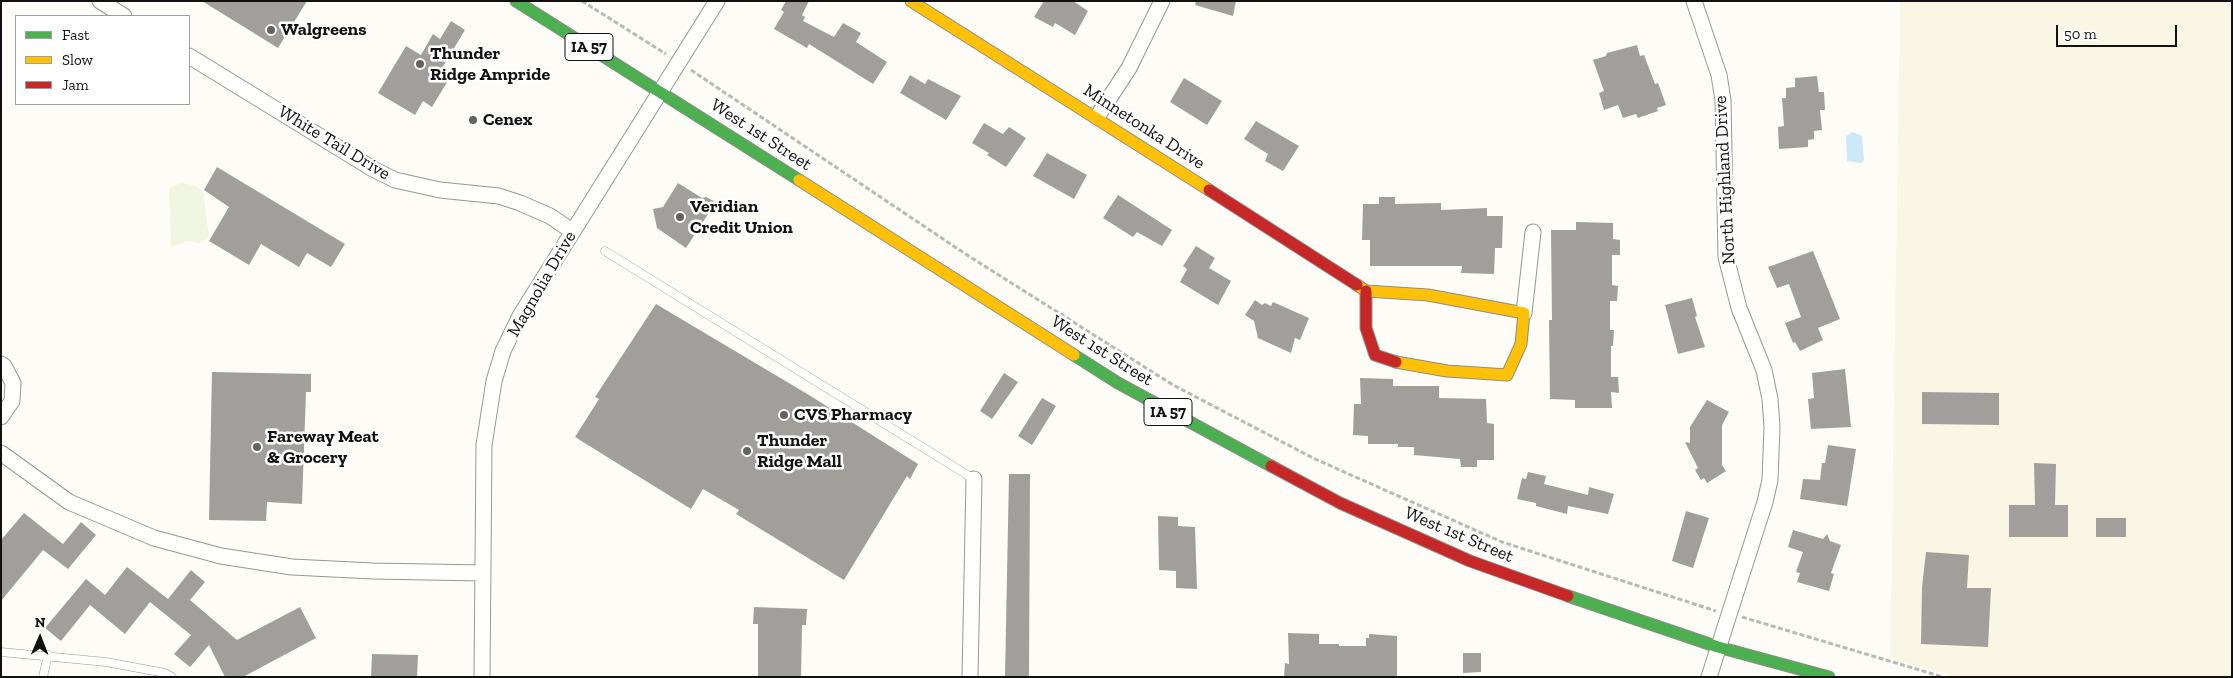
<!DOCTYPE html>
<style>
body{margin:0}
#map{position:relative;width:2233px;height:678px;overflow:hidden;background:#fdfcf7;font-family:"Zilla Slab",serif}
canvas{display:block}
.frame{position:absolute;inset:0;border:2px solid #111;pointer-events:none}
.legend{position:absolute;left:15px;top:15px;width:175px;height:90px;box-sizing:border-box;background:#fff;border:1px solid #a0a0a0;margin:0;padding:6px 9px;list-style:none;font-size:15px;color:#111}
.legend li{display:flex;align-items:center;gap:10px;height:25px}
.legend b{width:25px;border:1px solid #a0a0a0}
.north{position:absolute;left:15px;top:613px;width:50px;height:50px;-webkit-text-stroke:4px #fff;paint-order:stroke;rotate:1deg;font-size:14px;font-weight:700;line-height:20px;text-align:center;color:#111}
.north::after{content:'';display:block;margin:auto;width:18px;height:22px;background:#111;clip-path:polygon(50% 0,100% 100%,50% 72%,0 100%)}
.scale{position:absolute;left:2056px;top:25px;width:121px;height:22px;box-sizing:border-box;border:2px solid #111;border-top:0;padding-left:6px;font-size:15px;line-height:18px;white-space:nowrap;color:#111;-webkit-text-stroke:4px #fff;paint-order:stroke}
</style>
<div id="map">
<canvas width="2233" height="678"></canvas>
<div class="frame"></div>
<ul class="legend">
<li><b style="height:6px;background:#4caf50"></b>Fast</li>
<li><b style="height:6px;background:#ffc107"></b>Slow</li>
<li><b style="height:6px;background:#c62828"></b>Jam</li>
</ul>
<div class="north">N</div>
<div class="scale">50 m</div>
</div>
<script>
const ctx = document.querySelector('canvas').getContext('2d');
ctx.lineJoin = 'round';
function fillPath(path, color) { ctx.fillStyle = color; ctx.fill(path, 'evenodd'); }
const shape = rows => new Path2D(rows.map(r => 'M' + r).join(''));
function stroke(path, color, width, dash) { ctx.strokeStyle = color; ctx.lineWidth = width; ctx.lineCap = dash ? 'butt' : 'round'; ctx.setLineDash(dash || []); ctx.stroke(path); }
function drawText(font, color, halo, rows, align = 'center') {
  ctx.font = font + ' "Zilla Slab",serif'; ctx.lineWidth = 5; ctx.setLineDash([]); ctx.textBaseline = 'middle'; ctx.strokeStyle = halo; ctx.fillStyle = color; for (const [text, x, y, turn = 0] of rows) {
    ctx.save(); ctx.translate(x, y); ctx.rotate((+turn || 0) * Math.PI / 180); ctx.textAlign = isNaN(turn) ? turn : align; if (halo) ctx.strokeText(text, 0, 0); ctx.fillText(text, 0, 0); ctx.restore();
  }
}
fillPath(shape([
 [1900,1,2232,1,2232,677,1956,677,1890,658]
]), '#f9f7e4');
fillPath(shape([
 [181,183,197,186,203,191,209,238,199,243,188,241,171,247,169,188]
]), '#f0f6e1');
fillPath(shape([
 [1853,132,1862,136,1864,160,1861,163,1847,161,1846,136]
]), '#cde8f7');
fillPath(shape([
 [202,1,307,1,278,48],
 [786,1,809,1,802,15,805,17,803,21,834,37,843,23,861,33,856,42,887,62,873,84,809,44,807,48,774,29,784,12,781,10],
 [1044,1,1073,1,1088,11,1075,35,1055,23,1053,27,1034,17],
 [1196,1,1236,1,1233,16,1195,5],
 [451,21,465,30,439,73,449,79,432,107,423,101,415,115,378,93,406,46,421,55,433,34,440,39],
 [1637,45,1640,56,1644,55,1655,84,1658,83,1666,105,1657,108,1658,111,1638,118,1636,114,1623,118,1618,105,1604,110,1599,93,1604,91,1593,60,1606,56,1607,53],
 [910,75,925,84,928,79,961,96,946,120,900,93],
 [1817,76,1819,92,1824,92,1825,110,1820,110,1822,130,1814,131,1814,139,1808,140,1808,147,1779,149,1778,127,1784,126,1782,98,1786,98,1786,88,1795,87,1795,78],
 [1184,78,1222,101,1207,125,1170,102],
 [1256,121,1299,146,1283,171,1265,161,1268,154,1244,139],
 [984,123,1003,134,1009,127,1026,138,1006,167,987,155,989,153,972,143],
 [1047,153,1087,175,1074,199,1033,176],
 [217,167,345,244,331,267,307,253,299,267,261,244,249,265,209,241,229,207,204,190],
 [678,183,702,198,706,197,716,202,686,248,657,228,653,209,663,207],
 [1118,195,1172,230,1162,246,1137,232,1133,237,1103,218],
 [1379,197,1395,197,1395,204,1441,203,1441,210,1487,208,1487,216,1503,216,1502,248,1495,248,1494,274,1461,273,1462,266,1370,266,1370,240,1362,240,1363,204,1379,204],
 [1576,222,1613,223,1613,239,1620,240,1620,255,1612,255,1612,285,1618,286,1617,301,1610,301,1610,330,1614,330,1613,346,1611,346,1611,377,1618,377,1619,393,1611,392,1612,408,1575,408,1575,400,1550,399,1549,320,1552,320,1551,230,1576,230],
 [1196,246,1215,258,1209,268,1231,281,1218,305,1180,282,1187,269,1183,266],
 [1813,251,1840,319,1818,328,1823,340,1800,351,1795,342,1793,343,1785,323,1801,317,1789,284,1777,288,1768,267],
 [1692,298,1697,316,1695,317,1705,347,1678,354,1665,305],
 [1255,300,1262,305,1265,303,1271,306,1273,302,1309,318,1300,340,1295,338,1291,353,1258,338,1254,321,1245,315],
 [656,304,809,395,918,464,910,479,907,476,844,580,736,514,739,510,703,489,691,509,575,437,599,399,595,397],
 [1845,369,1851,427,1811,429,1808,399,1814,398,1812,373],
 [212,372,311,374,311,392,306,392,302,504,267,502,266,521,209,520],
 [1004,373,1018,382,992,419,980,411],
 [1360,378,1393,379,1393,386,1439,386,1439,398,1486,399,1487,423,1494,424,1494,460,1477,460,1477,467,1461,467,1460,459,1414,455,1414,447,1398,447,1398,444,1368,444,1368,436,1353,435,1354,404,1361,404],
 [1922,392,1999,393,1999,425,1922,424],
 [1042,398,1056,406,1032,445,1018,436],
 [1707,400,1729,412,1722,425,1722,465,1726,471,1707,483,1704,478,1701,480,1695,470,1698,468,1685,442,1690,443,1690,427],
 [1828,445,1856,449,1847,506,1800,499,1803,479,1820,480,1822,463,1825,463],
 [2034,463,2056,464,2055,505,2068,505,2068,537,2009,537,2009,505,2035,505],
 [1528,472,1546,476,1544,484,1588,495,1589,487,1614,494,1608,514,1568,506,1567,514,1536,506,1536,503,1517,499,1522,478,1526,479],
 [1009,474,1030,474,1029,677,1005,677],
 [1686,511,1709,518,1693,568,1672,561],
 [24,513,63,544,81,522,96,535,68,569,43,550,1,601,1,540],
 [1158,516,1178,517,1178,526,1195,527,1197,589,1176,588,1176,571,1159,570],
 [2096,518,2126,518,2126,537,2096,537],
 [1793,530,1823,539,1827,534,1830,541,1841,545,1831,573,1834,574,1829,591,1797,582,1800,573,1796,572,1803,552,1788,547],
 [1926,552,1969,555,1967,588,1991,588,1988,647,1921,644,1922,587],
 [127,567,168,599,191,570,205,582,190,600,237,640,300,607,316,638,243,677,225,677,209,645,190,667,174,654,191,635,150,602,125,634,90,605,61,641,45,628,86,579,105,595],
 [754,607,807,609,806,625,802,625,801,677,758,677,758,624,753,624],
 [1288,633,1319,634,1319,644,1339,644,1339,646,1366,646,1366,638,1369,638,1369,634,1397,636,1397,677,1284,677,1285,663,1289,664],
 [1463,653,1481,653,1481,672,1463,673],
 [372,654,418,655,417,677,371,677]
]), '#a19f9c');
const lane = shape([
 [605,251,974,479],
 [1,652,106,662,165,673,172,677],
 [43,677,48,655]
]);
const street = shape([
 [100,1,124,16],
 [1694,1,1719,75,1723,100,1726,257,1739,308,1764,370,1770,399,1772,427,1770,480,1765,502,1709,677],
 [189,56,373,169,395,180,440,190,499,196,520,203,550,216,572,231],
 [1097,117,1129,68,1162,1],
 [1524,313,1533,232],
 [1,364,4,366,13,383,12,401,1,417],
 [1,453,69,502,154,538,221,556,292,567,373,571,483,573],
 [482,677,484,445,494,381,503,351,520,316,717,1],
 [970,677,974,479]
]);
const fast = shape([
 [516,1,799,180],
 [1074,355,1118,383,1271,466],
 [1568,596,1718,647,1829,677]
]);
const slow = shape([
 [911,1,1209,190],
 [799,180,1074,355],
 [1357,285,1366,291,1428,295,1524,313,1521,344,1507,375,1447,371,1396,362]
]);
const jam = shape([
 [1209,190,1357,285],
 [1366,291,1366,328,1375,355,1396,362],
 [1271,466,1340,503,1470,561,1568,596]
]);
stroke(lane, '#979795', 9);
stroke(street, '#979795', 17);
stroke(fast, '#8e8d8b', 13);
stroke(slow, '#8e8d8b', 13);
stroke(jam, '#8e8d8b', 13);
stroke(shape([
 [582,1,666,54],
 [691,70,964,253,1173,385,1315,459,1502,542,1716,611],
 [1742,617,1943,677]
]), '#b9b9b8', 3, [5, 2.5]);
stroke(lane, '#fffffe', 8);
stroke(street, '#fffffe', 15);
stroke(fast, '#4caf50', 11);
stroke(slow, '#ffc107', 11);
stroke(jam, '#c62828', 11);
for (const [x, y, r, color] of [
 [271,30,5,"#646362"],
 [420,64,5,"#646362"],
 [473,120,5,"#646362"],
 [680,217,5,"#646362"],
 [784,415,5,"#646362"],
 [257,447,5,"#646362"],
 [747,451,5,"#646362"]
]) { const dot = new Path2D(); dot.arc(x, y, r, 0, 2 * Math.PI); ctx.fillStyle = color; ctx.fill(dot); stroke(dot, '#fff', 2); }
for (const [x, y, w] of [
 [589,47,48],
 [1168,412,48]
]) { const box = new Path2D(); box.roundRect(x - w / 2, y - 13.5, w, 27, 4); ctx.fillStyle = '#fff'; ctx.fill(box); stroke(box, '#111', 1); }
drawText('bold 16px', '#111', null, [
 ["IA 57",589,47],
 ["IA 57",1168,412]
]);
drawText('bold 18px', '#111', '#fff', [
 ["Walgreens",281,30],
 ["Thunder",430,54],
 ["Ridge Ampride",430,75],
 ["Cenex",483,120],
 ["Veridian",690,207],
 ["Credit Union",690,228],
 ["CVS Pharmacy",794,415],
 ["Fareway Meat",267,437],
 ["& Grocery",267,458],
 ["Thunder",757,441],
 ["Ridge Mall",757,462]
], 'left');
drawText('18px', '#111', '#fff', [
 ["Minnetonka Drive",1144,127,33],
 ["West 1st Street",761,135,33],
 ["White Tail Drive",334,143,31],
 ["North Highland Drive",1725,180,-93],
 ["Magnolia Drive",542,284,-60],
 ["West 1st Street",1102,351,32],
 ["West 1st Street",1459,535,23]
]);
</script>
